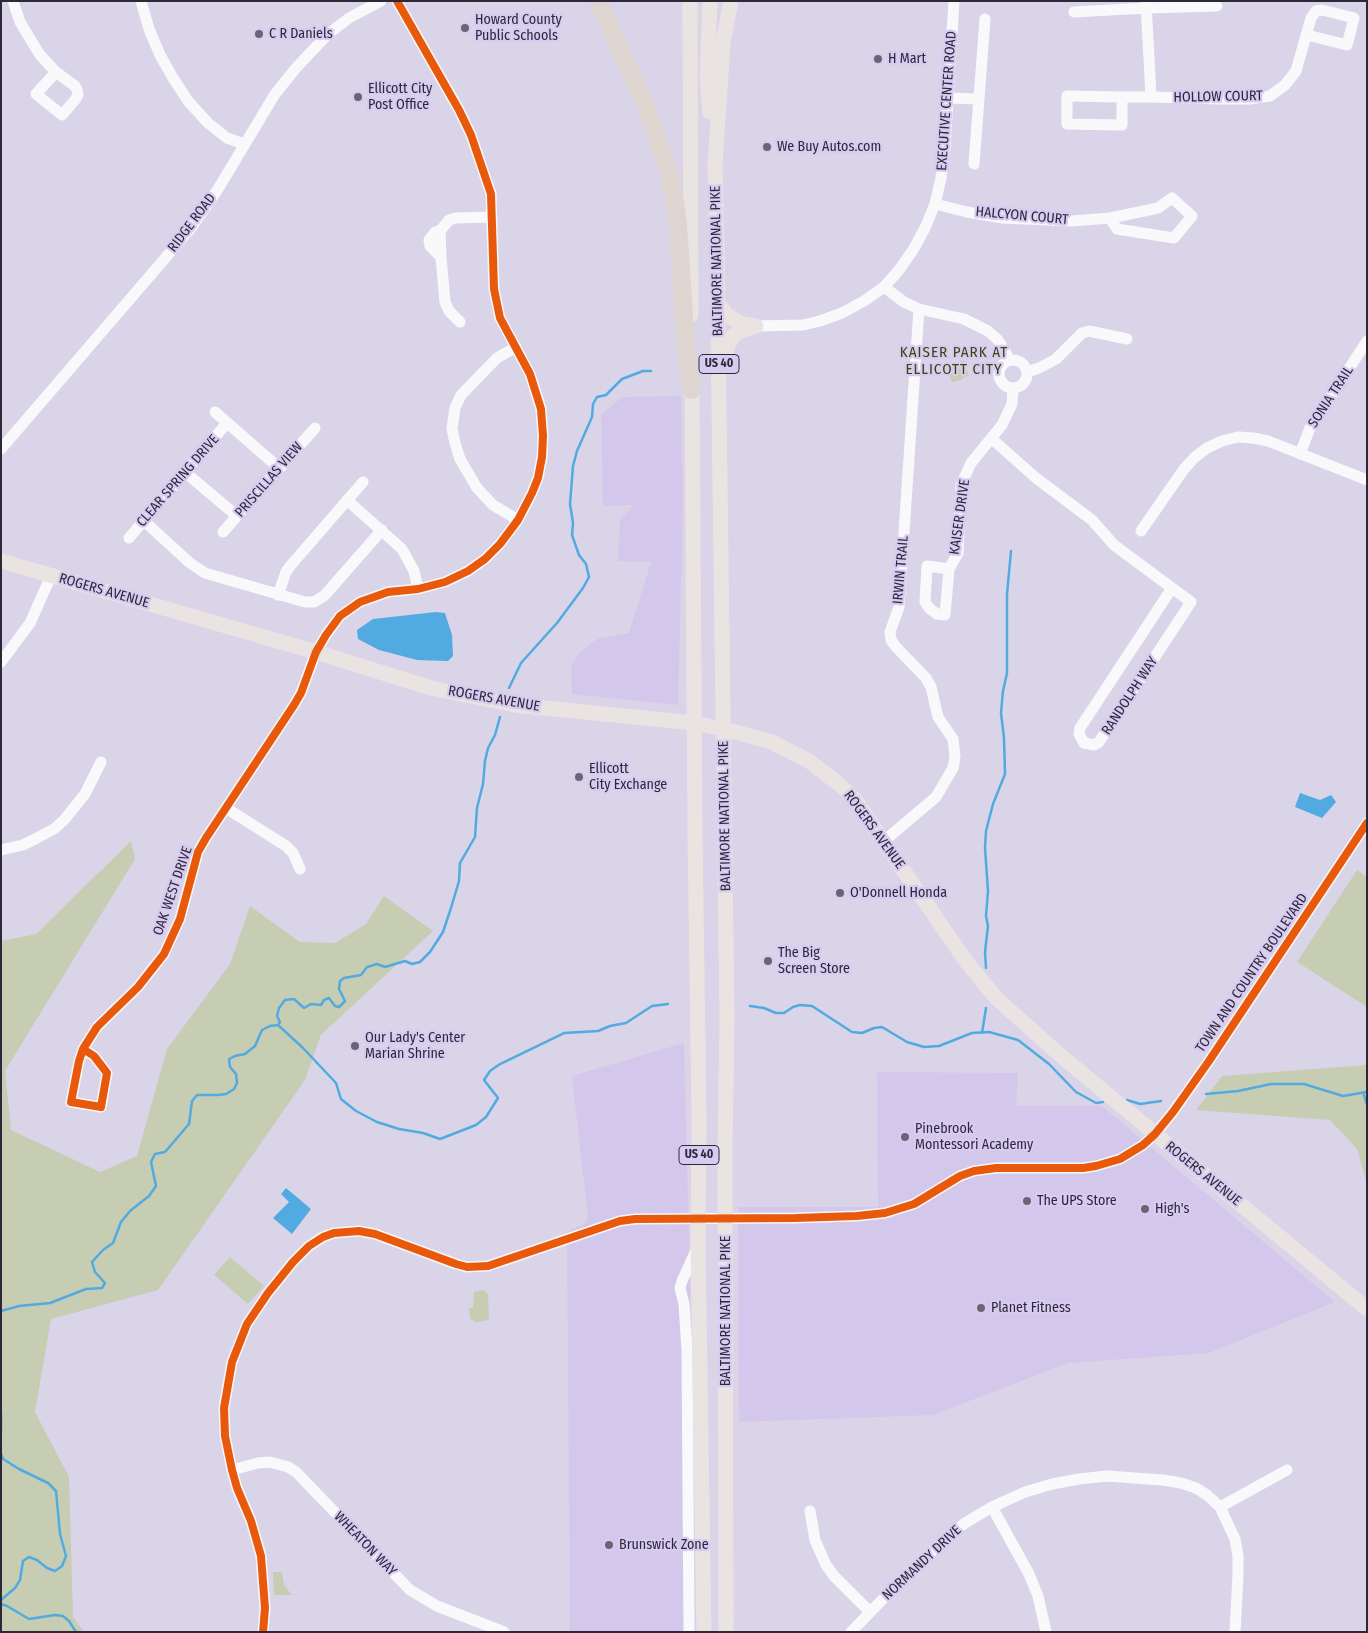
<!DOCTYPE html>
<style>
body{margin:0}
#map{position:relative;width:1368px;height:1633px;overflow:hidden;background:#dad4e9;font-family:"Fira Sans Condensed",sans-serif}
canvas{display:block}
.frame{position:absolute;inset:0;border:2px solid #2d2837;pointer-events:none}
</style>
<div id="map">
<canvas width="1368" height="1633"></canvas>
<div class="frame"></div>
</div>
<script>
const ctx = document.querySelector('canvas').getContext('2d');
ctx.lineJoin = 'round';
function fillPath(path, color) { ctx.fillStyle = color; ctx.fill(path, 'evenodd'); }
const shape = rows => new Path2D(rows.map(r => 'M' + r).join(''));
function stroke(path, color, width, dash) { ctx.strokeStyle = color; ctx.lineWidth = width; ctx.lineCap = dash ? 'butt' : 'round'; ctx.setLineDash(dash || []); ctx.stroke(path); }
function drawText(font, color, halo, rows, align = 'center') {
  ctx.font = font + ' "Fira Sans Condensed",sans-serif'; ctx.lineWidth = 4.5; ctx.setLineDash([]); ctx.textBaseline = 'middle'; ctx.strokeStyle = halo; ctx.fillStyle = color; for (const [text, x, y, turn = 0] of rows) {
    ctx.save(); ctx.translate(x, y); ctx.rotate((+turn || 0) * Math.PI / 180); ctx.textAlign = isNaN(turn) ? turn : align; if (halo) ctx.strokeText(text, 0, 0); ctx.fillText(text, 0, 0); ctx.restore();
  }
}
fillPath(shape([
 [681,396,683,504,678,705,572,694,571,667,579,653,597,639,629,633,651,562,618,561,620,520,634,505,603,506,601,415,622,397],
 [684,1043,690,1278,692,1632,570,1632,567,1232,584,1224,588,1218,572,1076],
 [877,1072,1018,1073,1016,1106,1102,1106,1335,1302,1209,1353,1068,1363,933,1415,739,1422,738,1207,878,1207]
]), '#d3c8eb');
fillPath(shape([
 [964,360,969,376,962,378,962,380,952,382,946,366],
 [131,841,135,859,5,1071,11,1130,100,1172,137,1156,167,1049,230,964,250,906,300,942,335,943,366,924,384,896,433,931,321,1035,305,1080,158,1290,51,1319,35,1412,69,1477,73,1617,84,1632,1,1632,1,941,36,934],
 [1357,870,1367,877,1367,1007,1297,962],
 [1367,1065,1367,1184,1357,1149,1330,1120,1196,1110,1222,1076],
 [230,1257,264,1286,248,1304,214,1275],
 [483,1290,488,1294,489,1318,485,1321,476,1322,470,1319,469,1308,473,1308,474,1292],
 [273,1572,282,1572,284,1585,292,1595,274,1595]
]), '#c7cdb3');
fillPath(shape([
 [436,612,445,613,452,635,453,656,448,661,417,660,379,650,358,639,357,630,373,619],
 [1300,793,1320,800,1331,795,1336,802,1322,818,1295,807],
 [286,1188,311,1209,292,1234,273,1218,289,1202,281,1194]
]), '#51abe1');
stroke(shape([
 [509,688,521,663,557,623,583,588,589,577,586,564,579,555,572,535,573,523,570,504,573,466,577,451,592,417,593,404,597,397,606,395,622,379,643,371,651,371],
 [986,968,985,952,988,926,986,916,988,891,985,848,986,831,993,804,1005,774,1004,738,1001,713,1003,691,1007,673,1007,594,1011,551],
 [750,1006,764,1008,776,1013,784,1013,793,1007,800,1005,812,1006,852,1032,862,1033,874,1028,882,1027,907,1042,924,1047,939,1046,972,1033,989,1032,1018,1040,1049,1064,1076,1092,1096,1103,1103,1102],
 [278,1025,280,1022,277,1016,279,1008,285,1000,294,999,304,1008,311,1004,321,1005,324,1000,329,998,335,1006,339,1007,345,1001,339,989,340,981,344,978,361,975,367,967,377,964,385,967,405,961,412,964,420,962,430,952,443,932,451,908,459,881,460,863,475,837,477,808,483,784,485,761,488,748,495,735,500,717],
 [982,1033,986,1008],
 [1206,1094,1238,1091,1271,1084,1304,1084,1343,1096,1367,1092],
 [1364,1095,1367,1105],
 [1127,1100,1140,1104,1161,1101],
 [1,1311,19,1306,50,1303,86,1289,102,1288,105,1283,95,1272,92,1262,103,1250,113,1243,121,1222,130,1211,149,1196,156,1186,151,1162,155,1154,165,1152,189,1124,192,1101,197,1095,218,1095,226,1094,234,1089,237,1083,236,1074,230,1067,229,1059,235,1056,245,1054,255,1046,262,1030,270,1026,278,1025,303,1048,336,1083,341,1099,356,1111,377,1122,399,1129,423,1133,440,1139,476,1125,486,1117,498,1098,484,1080,490,1071,500,1064,564,1033,598,1031,610,1026,626,1023,652,1006,668,1004],
 [1,1412,1,1431],
 [1,1454,3,1459,19,1469,48,1483,56,1491,60,1534,66,1556,62,1566,55,1571,47,1568,37,1560,29,1557,23,1561,20,1580,15,1588,1,1600],
 [1,1604,7,1606,29,1619,55,1615,63,1616,69,1621,76,1632]
]), '#51abe1', 2.5);
stroke(shape([
 [13,1,20,22,40,55,56,72,75,86,77,90,78,95,75,100,62,115,36,94,56,72],
 [141,1,149,29,160,55,173,78,188,101,208,123,227,138,244,144],
 [1146,2,1151,97],
 [1074,12,1146,8,1217,6],
 [1122,97,1122,125,1067,124,1067,96,1122,97,1151,97,1220,99,1249,99,1270,96,1285,85,1296,71,1311,18,1316,11,1322,10,1354,18,1347,45,1307,35],
 [948,98,979,99],
 [974,164,985,19],
 [935,204,967,212,1003,218,1072,221,1110,218,1144,211,1158,208,1172,198,1192,216,1174,238,1117,229,1110,218],
 [440,231,435,232,429,240,430,246,441,257],
 [884,287,904,302,919,309,964,319,988,331,998,340,1010,360],
 [460,322,449,311,445,302,441,257,440,231,449,220,456,218,491,217],
 [756,326,803,325,820,321,842,313,864,301,884,287,899,270,913,250,925,228,935,204,941,178,945,148,954,1],
 [516,347,497,358,461,395,455,408,452,429,455,443,460,459,477,488,493,505,518,520],
 '999 374a14 14 0 1 1 28 0a14 14 0 1 1-28 0Z',
 [1027,372,1039,368,1056,359,1082,333,1089,331,1127,339],
 [215,412,279,468],
 [992,439,1036,478,1092,520,1114,545,1172,588,1080,728,1079,734,1084,743,1094,745,1099,742,1191,602,1172,588],
 [1,449,192,227,218,189,275,94,296,68,327,35,349,18,381,1],
 [1300,454,1310,428,1367,341],
 [186,473,237,516],
 [347,500,402,549,414,571,418,589],
 [144,521,190,563,205,573,305,602,314,602,324,596,382,530],
 [1141,531,1184,469,1195,457,1207,448,1222,441,1238,437,1253,438,1268,441,1367,480],
 [223,532,315,428],
 [129,538,227,423],
 [949,569,927,566,925,602,929,608,937,614,945,615,949,569,958,553,961,485,971,463,1002,425,1012,404,1013,388],
 [278,595,286,572,291,565,363,482],
 [1,662,30,623,51,576],
 [226,808,286,846,293,853,300,869],
 [884,841,936,797,953,768,955,757,953,739,938,717,931,687,926,678,896,647,891,640,890,632,899,607,919,309],
 [1,850,23,845,37,838,54,829,64,820,85,794,101,762],
 [83,1049,79,1061,71,1102,101,1107,107,1073,94,1056,83,1049,97,1027,138,987,164,954,180,919,198,852,206,838,294,705,301,693,316,652,326,635,340,616,360,602,388,592,418,589,445,582,468,571,485,559,500,544,518,520,532,493,538,478,542,457,543,436,541,409,530,374,500,318,494,289,491,194,471,135,459,110,397,1],
 [232,1470,258,1463,270,1462,288,1467,296,1472,410,1590,437,1606,504,1632],
 [992,1507,1029,1574,1038,1596,1046,1632],
 [1220,1507,1287,1470],
 [810,1511,815,1540,826,1565,834,1576,870,1612],
 [263,1632,265,1608,261,1556,251,1521,237,1488,232,1470,225,1436,224,1408,232,1362,247,1324,268,1293,293,1262,309,1246,323,1237,334,1233,359,1231,375,1234,456,1264,467,1267,488,1266,620,1221,635,1219,795,1218,857,1216,885,1213,914,1204,960,1176,974,1171,996,1168,1083,1168,1096,1166,1120,1159,1143,1145,1155,1134,1173,1112,1209,1061,1367,823],
 [689,1632,687,1351,684,1304,680,1288,682,1281,698,1246],
 [851,1632,907,1574,944,1540,965,1523,992,1507,1025,1492,1052,1484,1079,1479,1107,1476,1163,1480,1181,1483,1196,1488,1207,1495,1220,1507,1235,1539,1238,1556,1238,1575,1235,1632]
]), '#f9f9fc', 11);
stroke(shape([
 [690,1,691,315],
 [710,1,707,79,710,112],
 [717,302,726,314,732,318,740,323,756,326],
 [724,361,727,348,733,336,739,332,756,326],
 [692,378,695,833,699,1118,698,1245,704,1632],
 [1,561,316,652,431,688,515,705,694,723,724,729,772,742,809,761,840,785,856,801,965,960,996,998,1060,1055,1367,1309],
 [726,1632,725,1149,727,1019,717,253,715,166,723,42,731,1]
]), '#e9e3e1', 15);
stroke(shape([
 [598,1,645,104,667,167,674,196,678,224,686,350,692,390]
]), '#dfd5d0', 18);
stroke(shape([
 [83,1049,79,1061,71,1102,101,1107,107,1073,94,1056,83,1049,97,1027,138,987,164,954,180,919,198,852,206,838,294,705,301,693,316,652,326,635,340,616,360,602,388,592,418,589,445,582,468,571,485,559,500,544,518,520,532,493,538,478,542,457,543,436,541,409,530,374,500,318,494,289,491,194,471,135,459,110,397,1],
 [263,1632,265,1608,261,1556,251,1521,237,1488,232,1470,225,1436,224,1408,232,1362,247,1324,268,1293,293,1262,309,1246,323,1237,334,1233,359,1231,375,1234,456,1264,467,1267,488,1266,620,1221,635,1219,795,1218,857,1216,885,1213,914,1204,960,1176,974,1171,996,1168,1083,1168,1096,1166,1120,1159,1143,1145,1155,1134,1173,1112,1209,1061,1367,823]
]), '#e8590c', 8);
for (const [x, y, r, color] of [
 [465,28,5,"#6a6475"],
 [259,34,5,"#6a6475"],
 [878,59,5,"#6a6475"],
 [358,97,5,"#6a6475"],
 [767,147,5,"#6a6475"],
 [579,777,5,"#6a6475"],
 [840,893,5,"#6a6475"],
 [768,961,5,"#6a6475"],
 [355,1046,5,"#6a6475"],
 [905,1137,5,"#6a6475"],
 [1027,1201,5,"#6a6475"],
 [1145,1209,5,"#6a6475"],
 [981,1308,5,"#6a6475"],
 [609,1545,5,"#6a6475"]
]) { const dot = new Path2D(); dot.arc(x, y, r, 0, 2 * Math.PI); ctx.fillStyle = color; ctx.fill(dot); stroke(dot, '#d7cbf2', 2); }
for (const [x, y, w] of [
 [719,364,40],
 [699,1155,40]
]) { const box = new Path2D(); box.roundRect(x - w / 2, y - 9.5, w, 19, 4); ctx.fillStyle = '#d7cbf2'; ctx.fill(box); stroke(box, '#2d2837', 1); }
drawText('bold 12px', '#2d2837', null, [
 ["US 40",719,364],
 ["US 40",699,1155]
]);
drawText('14px', '#2d2837', '#d7cbf2', [
 ["Howard County",475,20],
 ["Public Schools",475,36],
 ["C R Daniels",269,34],
 ["H Mart",888,59],
 ["Ellicott City",368,89],
 ["Post Office",368,105],
 ["We Buy Autos.com",777,147],
 ["Ellicott",589,769],
 ["City Exchange",589,785],
 ["O'Donnell Honda",850,893],
 ["The Big",778,953],
 ["Screen Store",778,969],
 ["Our Lady's Center",365,1038],
 ["Marian Shrine",365,1054],
 ["Pinebrook",915,1129],
 ["Montessori Academy",915,1145],
 ["The UPS Store",1037,1201],
 ["High's",1155,1209],
 ["Planet Fitness",991,1308],
 ["Brunswick Zone",619,1545]
], 'left');
drawText('14px', '#2d2837', '#d7cbf2', [
 ["HOLLOW COURT",1218,97,-1],
 ["EXECUTIVE CENTER ROAD",947,101,-86],
 ["HALCYON COURT",1022,216,5],
 ["RIDGE ROAD",192,223,-53],
 ["BALTIMORE NATIONAL PIKE",717,261,-91],
 ["SONIA TRAIL",1331,397,-57],
 ["PRISCILLAS VIEW",269,480,-49],
 ["CLEAR SPRING DRIVE",178,481,-49],
 ["KAISER DRIVE",960,517,-82],
 ["IRWIN TRAIL",901,570,-85],
 ["ROGERS AVENUE",104,591,16],
 ["RANDOLPH WAY",1130,696,-57],
 ["ROGERS AVENUE",494,699,10],
 ["BALTIMORE NATIONAL PIKE",725,816,-91],
 ["ROGERS AVENUE",874,830,54],
 ["OAK WEST DRIVE",173,891,-71],
 ["TOWN AND COUNTRY BOULEVARD",1252,973,-56],
 ["ROGERS AVENUE",1203,1174,39],
 ["BALTIMORE NATIONAL PIKE",726,1311,-90],
 ["WHEATON WAY",365,1544,46],
 ["NORMANDY DRIVE",922,1563,-43]
]);
ctx.letterSpacing = '1px';
drawText('15px', '#3a4509', '#d7cbf2', [
 ["KAISER PARK AT",954,353],
 ["ELLICOTT CITY",954,370]
]);
ctx.letterSpacing = '0px';
</script>
